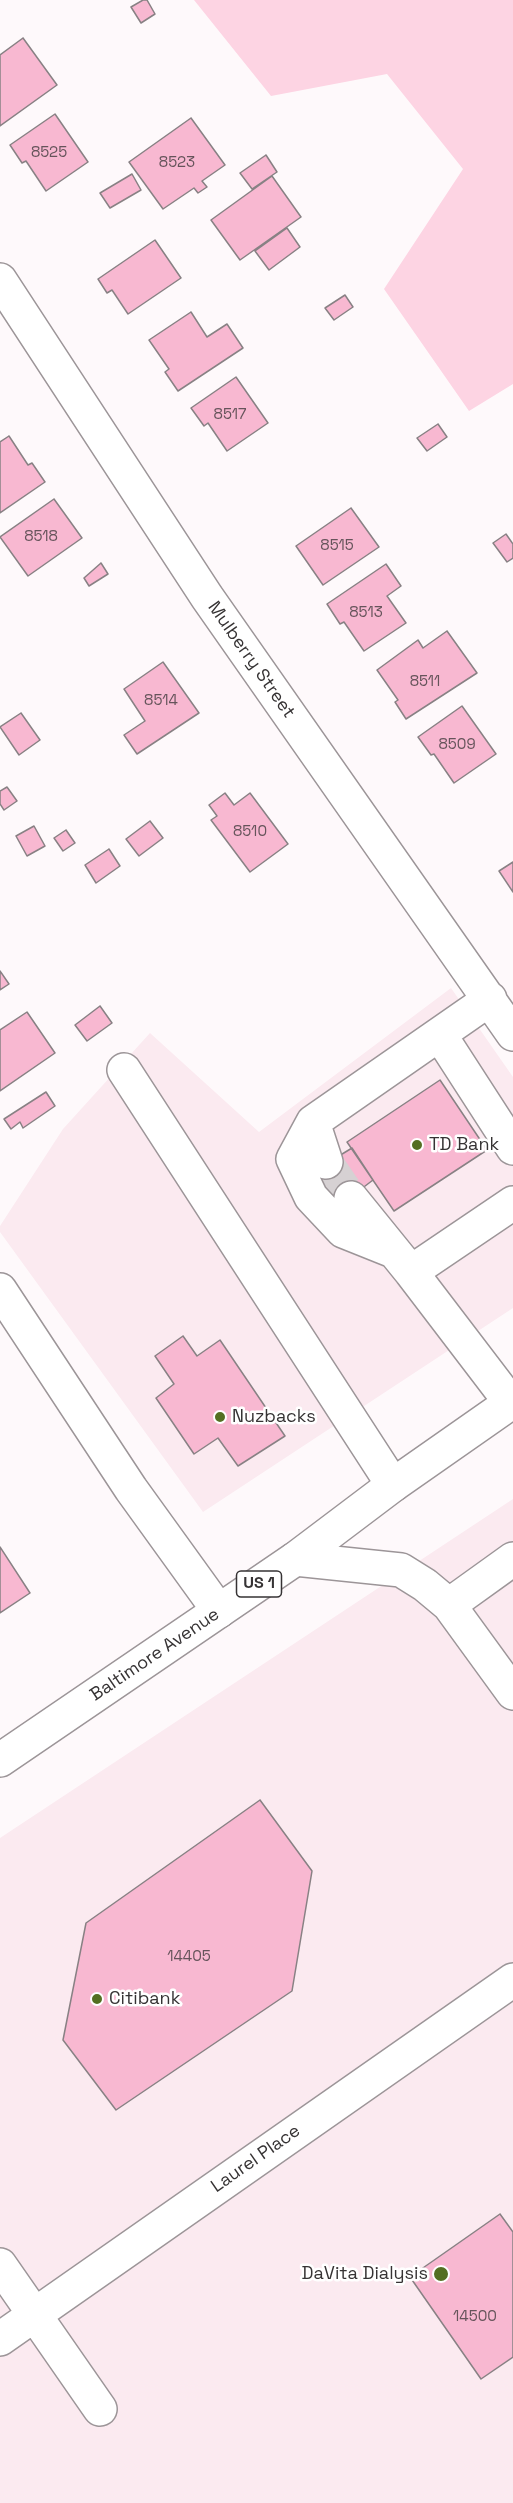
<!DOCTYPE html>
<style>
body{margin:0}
canvas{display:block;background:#fef9fb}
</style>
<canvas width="513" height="2503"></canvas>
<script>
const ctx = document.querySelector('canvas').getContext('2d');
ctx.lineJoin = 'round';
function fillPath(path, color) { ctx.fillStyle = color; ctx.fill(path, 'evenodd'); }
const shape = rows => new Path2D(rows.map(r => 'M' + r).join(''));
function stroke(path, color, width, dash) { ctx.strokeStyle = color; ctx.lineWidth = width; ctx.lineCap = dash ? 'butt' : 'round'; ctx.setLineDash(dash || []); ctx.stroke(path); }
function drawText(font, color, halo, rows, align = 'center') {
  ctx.font = font + ' "Space Grotesk",sans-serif'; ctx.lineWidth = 5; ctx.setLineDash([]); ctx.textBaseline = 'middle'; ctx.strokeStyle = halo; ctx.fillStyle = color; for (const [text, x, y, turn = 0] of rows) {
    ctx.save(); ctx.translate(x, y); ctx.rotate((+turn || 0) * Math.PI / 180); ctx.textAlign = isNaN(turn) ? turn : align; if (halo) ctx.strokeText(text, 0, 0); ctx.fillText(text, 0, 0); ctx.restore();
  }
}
fillPath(shape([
 [451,988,513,1077,513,1308,203,1512,0,1232,0,1226,63,1129,150,1033,259,1132],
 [513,1499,513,2503,0,2503,0,1838]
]), '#fbeaf0');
fillPath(shape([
 [194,0,513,0,513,384,469,411,384,289,463,169,387,74,271,96]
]), '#fdd4e3');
const building = shape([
 [143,0,147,0,155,14,141,23,131,7,143,0],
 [23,38,57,85,0,126,0,55,23,38],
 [55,114,88,162,46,191,26,161,22,163,10,145,55,114],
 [191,118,225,165,202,181,207,187,198,193,194,188,163,209,129,162,191,118],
 [266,155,277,172,252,189,240,173,266,155],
 [132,174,141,190,110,208,100,193,132,174],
 [272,176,301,217,240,260,211,220,272,176],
 [287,228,300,247,269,270,255,251,287,228],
 [155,240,181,278,128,314,112,290,107,293,98,279,155,240],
 [345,295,353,307,334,320,325,308,345,295],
 [191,312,207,337,227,324,243,348,178,391,165,372,169,369,149,340,191,312],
 [236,377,268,423,227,451,208,423,204,426,191,408,236,377],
 [438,424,447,437,427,451,417,438,438,424],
 [9,436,28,465,32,463,45,482,0,513,0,442,9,436],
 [54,499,82,538,28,576,0,537,54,499],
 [351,508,379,547,323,585,296,546,351,508],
 [506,534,513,544,513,558,507,562,493,543,506,534],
 [101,563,108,574,89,586,84,578,101,563],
 [386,564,401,586,387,596,406,623,364,651,344,622,340,624,327,604,386,564],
 [447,631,477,673,406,719,395,702,398,700,377,670,418,640,423,648,447,631],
 [163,662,199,713,137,754,124,735,145,721,124,689,163,662],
 [462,706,496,754,454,783,434,754,431,755,418,737,462,706],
 [21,713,40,740,19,755,0,727,21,713],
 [7,787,17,801,4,810,0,804,0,791,7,787],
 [225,793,234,805,250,793,288,844,250,872,211,820,217,816,209,805,225,793],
 [150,821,163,838,139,856,126,839,150,821],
 [34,826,45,846,27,856,16,836,34,826],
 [66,830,75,843,63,851,54,838,66,830],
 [109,849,120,866,96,883,85,865,109,849],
 [513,862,513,892,499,871,513,862],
 [0,971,9,984,0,990,0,971],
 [100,1006,112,1023,87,1041,75,1025,100,1006],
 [27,1012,55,1053,0,1091,0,1030,27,1012],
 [440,1080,487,1150,394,1211,347,1142,440,1080],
 [46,1092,55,1106,23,1128,20,1122,11,1129,4,1119,46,1092],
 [352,1148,373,1180,335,1209,311,1173,352,1148],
 [183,1336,197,1356,220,1340,285,1436,238,1466,218,1438,194,1454,156,1398,174,1384,155,1356,183,1336],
 [0,1547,30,1593,0,1613,0,1547],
 [260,1800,312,1871,292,1991,116,2110,63,2040,86,1923,260,1800],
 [500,2214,513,2232,513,2357,481,2379,410,2277,500,2214]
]);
fillPath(building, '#f8b8d1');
stroke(building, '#888184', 1.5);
stroke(shape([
 [326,1162,351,1198]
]), '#d6d1d3', 33, [33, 16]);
const minor = shape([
 [0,280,207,597,513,1034],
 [440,1035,513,1148],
 [124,1070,393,1485],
 [313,1122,293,1159,311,1197,343,1231,393,1251],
 [326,1162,313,1122,490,999],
 [351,1198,411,1272,511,1403],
 [411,1272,513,1203],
 [0,1290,131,1489,219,1611],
 [295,1559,401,1570,425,1585,449,1605,513,1693],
 [449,1605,513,1559],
 [0,2265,100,2409],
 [0,2339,513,1980]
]);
const major = shape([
 [0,1760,295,1559,393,1485,513,1401]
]);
stroke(minor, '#9c9598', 36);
stroke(major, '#9c9598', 36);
stroke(minor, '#fff', 33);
stroke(major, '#fff', 33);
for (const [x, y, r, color] of [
 [417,1145,6,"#546f22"],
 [220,1417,6,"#546f22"],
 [97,1999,6,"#546f22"],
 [441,2274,8,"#546f22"]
]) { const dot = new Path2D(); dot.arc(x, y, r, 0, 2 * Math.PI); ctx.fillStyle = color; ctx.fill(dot); stroke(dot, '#fff', 2); }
drawText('15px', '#66545b', null, [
 ["8525",49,153],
 ["8523",177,163],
 ["8517",230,415],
 ["8518",41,537],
 ["8515",337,546],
 ["8513",366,613],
 ["8511",425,682],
 ["8514",161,701],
 ["8509",457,745],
 ["8510",250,832],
 ["14405",189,1957],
 ["14500",475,2317]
]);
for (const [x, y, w] of [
 [259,1584,45]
]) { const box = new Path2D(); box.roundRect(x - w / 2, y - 13, w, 26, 4.5); ctx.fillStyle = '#fff'; ctx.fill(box); stroke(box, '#363334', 1.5); }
drawText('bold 16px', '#363334', null, [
 ["US 1",259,1584]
]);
drawText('18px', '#363334', '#fff', [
 ["Mulberry Street",251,660,55],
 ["Baltimore Avenue",155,1655,-34],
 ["Laurel Place",256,2159,-35]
]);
drawText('18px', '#363334', '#fff', [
 ["TD Bank",429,1145],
 ["Nuzbacks",232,1417],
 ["Citibank",109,1999],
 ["DaVita Dialysis",428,2274,"right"]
], 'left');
</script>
